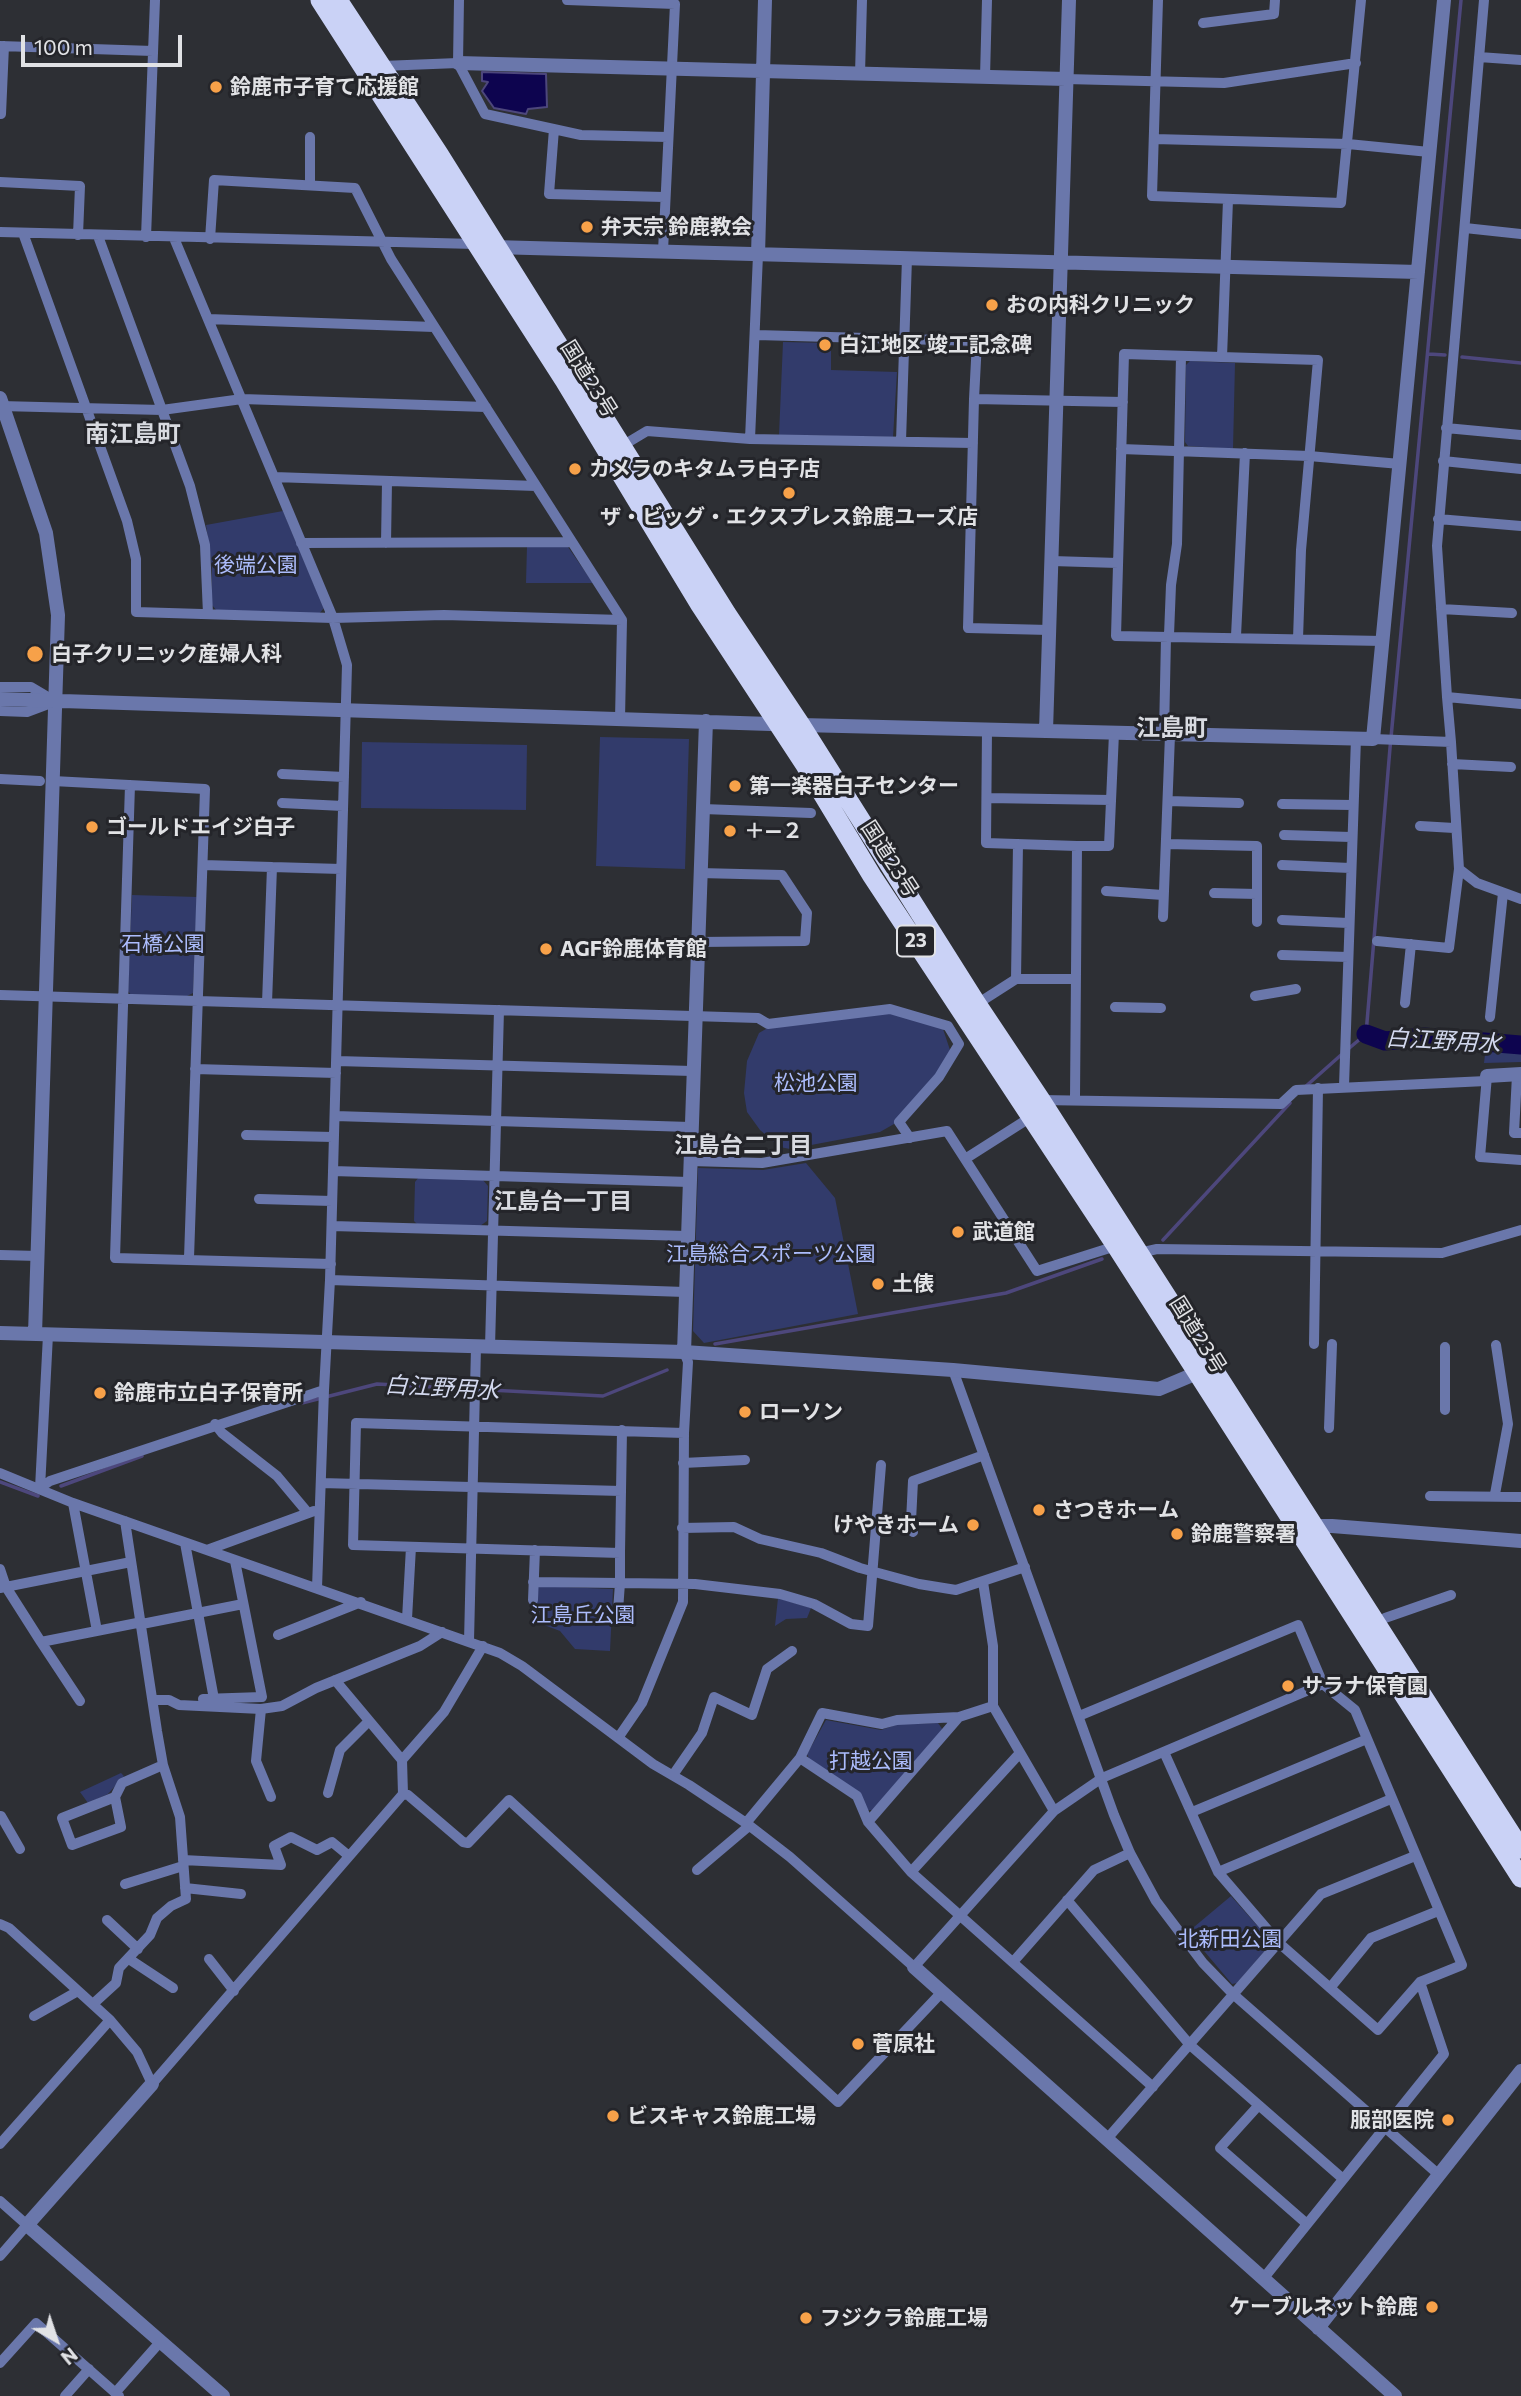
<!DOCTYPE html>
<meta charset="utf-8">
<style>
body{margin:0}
#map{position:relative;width:1521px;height:2396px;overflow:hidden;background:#2d2f34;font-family:Commissioner,sans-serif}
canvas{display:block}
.north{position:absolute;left:21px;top:2305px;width:70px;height:70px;-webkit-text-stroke:5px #24252a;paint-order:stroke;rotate:141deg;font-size:19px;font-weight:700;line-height:28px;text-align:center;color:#e1e2e5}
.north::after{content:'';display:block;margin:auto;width:24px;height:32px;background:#e1e2e5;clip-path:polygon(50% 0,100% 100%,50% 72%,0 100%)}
.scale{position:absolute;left:21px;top:35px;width:161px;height:32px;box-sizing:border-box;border:4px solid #e1e2e5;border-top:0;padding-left:9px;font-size:21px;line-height:24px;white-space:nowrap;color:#e1e2e5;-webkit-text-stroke:5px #24252a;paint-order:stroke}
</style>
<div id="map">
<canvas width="1521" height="2396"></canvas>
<div class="north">N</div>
<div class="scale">100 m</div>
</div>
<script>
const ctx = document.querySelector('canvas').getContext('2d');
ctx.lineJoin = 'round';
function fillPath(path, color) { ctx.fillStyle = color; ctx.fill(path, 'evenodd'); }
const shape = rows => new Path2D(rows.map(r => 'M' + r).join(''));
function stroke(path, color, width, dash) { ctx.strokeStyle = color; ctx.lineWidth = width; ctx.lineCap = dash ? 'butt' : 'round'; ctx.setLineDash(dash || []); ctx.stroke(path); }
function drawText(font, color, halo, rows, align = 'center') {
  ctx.font = font + ' Commissioner,"Noto Sans JP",sans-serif'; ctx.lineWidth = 6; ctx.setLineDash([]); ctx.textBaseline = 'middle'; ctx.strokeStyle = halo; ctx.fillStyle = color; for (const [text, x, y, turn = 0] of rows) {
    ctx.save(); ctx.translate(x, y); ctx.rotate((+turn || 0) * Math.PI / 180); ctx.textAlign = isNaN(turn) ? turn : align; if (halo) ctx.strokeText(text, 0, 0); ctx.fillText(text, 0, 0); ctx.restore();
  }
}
fillPath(shape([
 [783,342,831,343,831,370,897,372,893,437,779,435],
 [1190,361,1235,363,1233,449,1188,446,1185,442,1186,365],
 [283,511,324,608,319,614,217,611,212,605,212,567,206,525],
 [527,546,568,547,593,583,526,583],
 [600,737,689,739,685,869,596,866],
 [362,742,527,745,526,810,361,808],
 [132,895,197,897,193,993,187,996,131,995,128,991],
 [888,1012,943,1029,950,1050,938,1074,894,1124,880,1132,790,1149,780,1147,760,1130,747,1112,744,1093,747,1061,759,1033,771,1026],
 [1486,1046,1521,1049,1521,1062,1484,1063],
 [806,1163,835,1198,858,1314,704,1343,693,1331,698,1168,763,1170],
 [419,1177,482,1179,488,1186,487,1221,480,1226,417,1224,414,1221,415,1182],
 [537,1586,613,1589,610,1651,575,1649,560,1631,544,1625,537,1605],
 [778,1598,811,1608,807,1618,786,1619,775,1626],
 [826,1720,881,1730,899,1724,938,1723,943,1730,873,1810,867,1810,809,1759,807,1754],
 [121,1773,124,1776,108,1794,88,1803,80,1792],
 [1231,1896,1270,1940,1270,1945,1237,1983,1232,1984,1188,1932]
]), '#323b6b');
const water = shape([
 [482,72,546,74,547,107,528,109,526,114,494,108,482,91,488,82,482,81,482,72]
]);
fillPath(water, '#0d044f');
stroke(water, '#4d477c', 2);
stroke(shape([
 [1429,354,1445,355],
 [1462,357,1521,363],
 [1347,1050,1366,1034,1390,748,1461,0],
 [1305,1087,1341,1055],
 [1163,1240,1290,1103],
 [715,1344,1006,1293,1102,1259],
 [302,1403,377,1384,603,1396,667,1370],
 [0,1482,38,1496],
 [61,1486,142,1456]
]), '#4d477c', 3.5);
stroke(shape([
 [1366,1034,1385,1041,1424,1037,1521,1045]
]), '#0d044f', 19);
stroke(shape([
 [459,0,458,63,485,114,581,135,668,137],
 [567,0,675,4,663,251],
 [1158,0,1152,196,1341,203,1361,0],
 [1484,0,1437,546,1447,697,1521,704],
 [1203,23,1274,14,1275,0],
 [0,46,153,51],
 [1479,57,1521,60],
 [382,66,458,63],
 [860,74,862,0],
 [985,77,987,0],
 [1066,79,1224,83,1356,63],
 [1,114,4,46],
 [554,129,549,194,664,197],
 [1154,139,1348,144,1429,152],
 [0,182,80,186,78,235],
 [310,185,310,137],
 [1465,228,1521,234],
 [0,232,475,244],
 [23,233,127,521,136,559,136,612,333,618,444,615,622,620],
 [98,236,190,486,205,545,208,614],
 [146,237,155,0],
 [210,239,214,180,355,188,391,259,622,620,620,719],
 [208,319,434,327],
 [756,335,977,341,974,399],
 [1222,357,1228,200],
 [0,406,162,410,242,399,486,407],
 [1446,428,1521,435],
 [750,439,758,255],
 [901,441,907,258],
 [622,446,647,431,750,439,973,443],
 [1121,449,1309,456,1400,464],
 [1443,461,1521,469],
 [274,477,536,486],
 [1438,519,1521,526],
 [301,543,572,542],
 [386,543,387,482],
 [1052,561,1118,563],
 [1441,609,1512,613],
 [1049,630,968,628,974,399,1123,402],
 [1169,635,1171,585,1177,544,1181,356],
 [1236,636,1245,453],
 [1298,639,1301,550,1318,360,1124,354,1116,636,1383,641],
 [0,687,31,687,53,700],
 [1447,697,1451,742],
 [0,711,27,712,51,703],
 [987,730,986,843,1077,846,1109,846,1114,733],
 [1164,734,1166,637],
 [1373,739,1451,742,1459,869,1477,883,1521,899],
 [1452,764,1511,767],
 [282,774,344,777],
 [0,779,40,781],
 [53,781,205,789,189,1258],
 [130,785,115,1258,331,1264],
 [987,798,1111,800],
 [1168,801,1239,803],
 [282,803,343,806],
 [1282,804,1353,805],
 [703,809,811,813],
 [1420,826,1454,828],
 [1284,835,1351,837],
 [1166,844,1257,846,1257,922],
 [203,865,341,869],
 [1282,865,1350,868],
 [1106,891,1163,895],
 [1214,893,1257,894],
 [1163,917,1170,735],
 [1282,920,1348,923],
 [1377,941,1449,948,1459,869],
 [698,942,805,941,807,913,782,875,699,873],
 [1282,955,1348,957],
 [1016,979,1018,844],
 [0,995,758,1018,768,1024,890,1009,948,1026,959,1044,939,1077,899,1122,910,1138],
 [1255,996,1296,989],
 [267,1003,272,867],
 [1405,1003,1411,944],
 [977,1004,1016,979,1075,979],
 [1115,1007,1161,1008],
 [1490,1017,1503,893],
 [337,1061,692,1071],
 [195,1069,336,1073],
 [1517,1075,1514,1133,1521,1133],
 [1487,1076,1480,1157,1521,1160],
 [1344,1086,1356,738],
 [1075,1098,1077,846],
 [1041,1100,1281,1104,1296,1090,1486,1081],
 [335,1116,690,1127],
 [246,1135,333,1137],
 [965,1159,1031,1117],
 [690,1161,762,1163,947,1131,1037,1271,1116,1246],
 [333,1171,689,1182],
 [259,1199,332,1201],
 [332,1226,687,1236],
 [1139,1253,1157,1249,1442,1253,1521,1230],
 [0,1255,38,1256],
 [330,1280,685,1292],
 [1314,1344,1318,1088],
 [490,1347,499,1010],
 [953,1370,1114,1815,1130,1853,1156,1901,1203,1963,1233,1994,1438,2174],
 [1445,1410,1445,1347],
 [215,1424,222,1433,277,1476,308,1513],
 [1329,1428,1332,1344],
 [684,1433,356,1423,353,1545,620,1553,620,1583,695,1584,780,1594,814,1604,851,1624,868,1626,881,1465],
 [683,1463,745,1460],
 [0,1473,73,1503,500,1653,522,1666,653,1764,689,1785,746,1823,790,1857,914,1967,1054,1811,1102,1778,1323,1684],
 [321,1483,621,1491],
 [40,1488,50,1481,324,1390,330,1280,347,665,333,618,174,238],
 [40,1488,48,1335],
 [1495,1494,1508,1424,1496,1345],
 [1430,1496,1521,1497],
 [73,1503,97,1631],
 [682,1528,734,1527,760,1539,821,1553,860,1568,919,1584,956,1590,1025,1567],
 [913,1532,911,1521,913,1481,984,1455],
 [185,1543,214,1699],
 [207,1550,314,1511],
 [620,1553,622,1430],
 [0,1569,6,1587,41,1642,142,1622],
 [533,1582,620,1583,618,1611],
 [983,1582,993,1646,993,1706,1054,1811],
 [0,1588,131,1562],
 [317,1588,324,1390],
 [533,1600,535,1550],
 [1385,1618,1451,1595],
 [407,1619,411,1547],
 [142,1624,243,1604],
 [278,1635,361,1602],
 [469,1641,476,1347],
 [41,1642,80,1701],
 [335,1680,402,1760],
 [203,1699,262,1697,235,1561],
 [155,1700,169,1700,179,1705,261,1709,282,1706,316,1688,420,1646,442,1632],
 [261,1709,256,1761,271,1797],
 [1079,1716,1298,1625,1323,1684,1355,1710,1462,1965,1420,1982,1378,2030,1279,1943,1218,1872,1164,1752],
 [618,1738,642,1703,683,1602,684,1433,688,1362,684,1352],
 [800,1758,857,1796,868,1822,911,1872,1153,2087],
 [673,1775,702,1733,714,1697,752,1715,767,1669,792,1651],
 [328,1793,340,1750,369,1721],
 [403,1794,408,1795,463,1842,468,1843,509,1800,838,2102,942,1992],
 [115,1797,121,1827,72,1845,62,1818,115,1797,122,1783,163,1765],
 [1192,1812,1367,1739],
 [1,1816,20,1849],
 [868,1822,959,1717],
 [746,1823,800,1758,822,1713,882,1724,897,1720,959,1717,993,1706],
 [183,1860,281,1865,274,1846,291,1837,317,1850,332,1842,349,1856],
 [697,1870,749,1826],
 [911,1872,1020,1753],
 [1218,1872,1391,1799],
 [125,1884,183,1866],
 [185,1888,241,1894],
 [1067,1900,1190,2045,1342,2178],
 [107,1920,138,1949],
 [0,1924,9,1928,110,2020,137,2052,152,2084,403,1794,402,1760,444,1712,483,1646],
 [129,1959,173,1988],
 [209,1959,234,1991],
 [1013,1962,1094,1870,1130,1853],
 [1330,1988,1371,1938,1438,1911],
 [93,2004,116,1983,119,1968,150,1935,157,1918,171,1906,186,1899,180,1817,163,1765,157,1731,125,1521],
 [34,2016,78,1991],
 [1258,2106,1220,2148,1307,2224],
 [1106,2140,1321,1894,1415,1856],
 [0,2144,110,2020],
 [0,2201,27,2225,0,2256],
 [1263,2279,1444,2054,1420,1982],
 [0,2363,36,2323,119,2396],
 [115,2393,161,2341],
 [65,2396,89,2369]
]), '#6a77ab', 10);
stroke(shape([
 [458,63,1066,79],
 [493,247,1418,272],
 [758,255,765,0],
 [0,398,46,533,58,615,35,1334],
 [0,699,801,725,1373,739,1444,0],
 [1046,731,1069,0],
 [1487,1076,1521,1074],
 [0,1333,684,1352,953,1370,1159,1389,1204,1370],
 [684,1352,706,721],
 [1308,1531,1315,1526,1332,1526,1521,1541],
 [914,1967,1395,2396],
 [152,2084,27,2225,223,2396],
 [1318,2328,1521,2071]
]), '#6a77ab', 14);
stroke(shape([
 [320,0,564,380,700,605,805,765,872,876,1116,1246,1521,1878],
 [338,0,439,154,727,614,801,725,977,1004,1041,1100,1521,1849]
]), '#cad2f6', 19);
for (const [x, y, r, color] of [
 [216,87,7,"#f7a149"],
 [587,227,7,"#f7a149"],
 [992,305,7,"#f7a149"],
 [825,345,7,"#f7a149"],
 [575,469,7,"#f7a149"],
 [789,493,7,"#f7a149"],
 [35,654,9,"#f7a149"],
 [735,786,7,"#f7a149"],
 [92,827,7,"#f7a149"],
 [730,831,7,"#f7a149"],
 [546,949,7,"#f7a149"],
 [958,1232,7,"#f7a149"],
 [878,1284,7,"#f7a149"],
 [100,1393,7,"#f7a149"],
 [745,1412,7,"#f7a149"],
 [1039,1510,7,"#f7a149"],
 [973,1525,7,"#f7a149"],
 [1177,1534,7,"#f7a149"],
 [1288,1686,7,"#f7a149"],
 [858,2044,7,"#f7a149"],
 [613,2116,7,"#f7a149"],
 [1448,2120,7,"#f7a149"],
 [1432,2307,7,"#f7a149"],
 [806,2318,7,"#f7a149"]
]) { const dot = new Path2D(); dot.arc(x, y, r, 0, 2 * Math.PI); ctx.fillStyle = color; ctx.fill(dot); stroke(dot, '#24252a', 2.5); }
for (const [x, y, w] of [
 [916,941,38]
]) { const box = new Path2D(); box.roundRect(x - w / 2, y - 15.5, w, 31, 5); ctx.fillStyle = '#24252a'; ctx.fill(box); stroke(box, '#e1e2e5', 2); }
drawText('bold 19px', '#e1e2e5', null, [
 ["23",916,941]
]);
drawText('bold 21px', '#e1e2e5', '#24252a', [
 ["鈴鹿市子育て応援館",230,87],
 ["弁天宗 鈴鹿教会",601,227],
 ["おの内科クリニック",1006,305],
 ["白江地区 竣工記念碑",839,345],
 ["カメラのキタムラ白子店",589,469],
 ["ザ・ビッグ・エクスプレス鈴鹿ユーズ店",789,517,"center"],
 ["白子クリニック産婦人科",51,654],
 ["第一楽器白子センター",749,786],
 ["ゴールドエイジ白子",106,827],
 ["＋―２",744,831],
 ["AGF鈴鹿体育館",560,949],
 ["武道館",972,1232],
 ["土俵",892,1284],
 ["鈴鹿市立白子保育所",114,1393],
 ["ローソン",759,1412],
 ["さつきホーム",1053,1510],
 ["けやきホーム",959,1525,"right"],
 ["鈴鹿警察署",1191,1534],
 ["サラナ保育園",1302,1686],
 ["菅原社",872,2044],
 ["ビスキャス鈴鹿工場",627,2116],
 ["服部医院",1434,2120,"right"],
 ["ケーブルネット鈴鹿",1418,2307,"right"],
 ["フジクラ鈴鹿工場",820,2318]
], 'left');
drawText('21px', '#e1e2e5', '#24252a', [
 ["国道23号",589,379,58],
 ["国道23号",890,859,57],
 ["国道23号",1198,1335,58]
]);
drawText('21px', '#acbcfc', '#24252a', [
 ["後端公園",256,565],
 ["石橋公園",163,944],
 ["松池公園",816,1083],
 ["江島総合スポーツ公園",771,1254],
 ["江島丘公園",583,1615],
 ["打越公園",871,1761],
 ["北新田公園",1230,1939]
]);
drawText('italic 23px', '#d2d8ee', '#24252a', [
 ["白江野用水",1443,1041,3],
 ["白江野用水",442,1388,3]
]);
drawText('bold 23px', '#d8dae0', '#24252a', [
 ["江島台二丁目",743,1145],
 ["江島台一丁目",563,1201]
]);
drawText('bold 24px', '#d8dae0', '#24252a', [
 ["南江島町",133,434],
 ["江島町",1172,728]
]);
</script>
